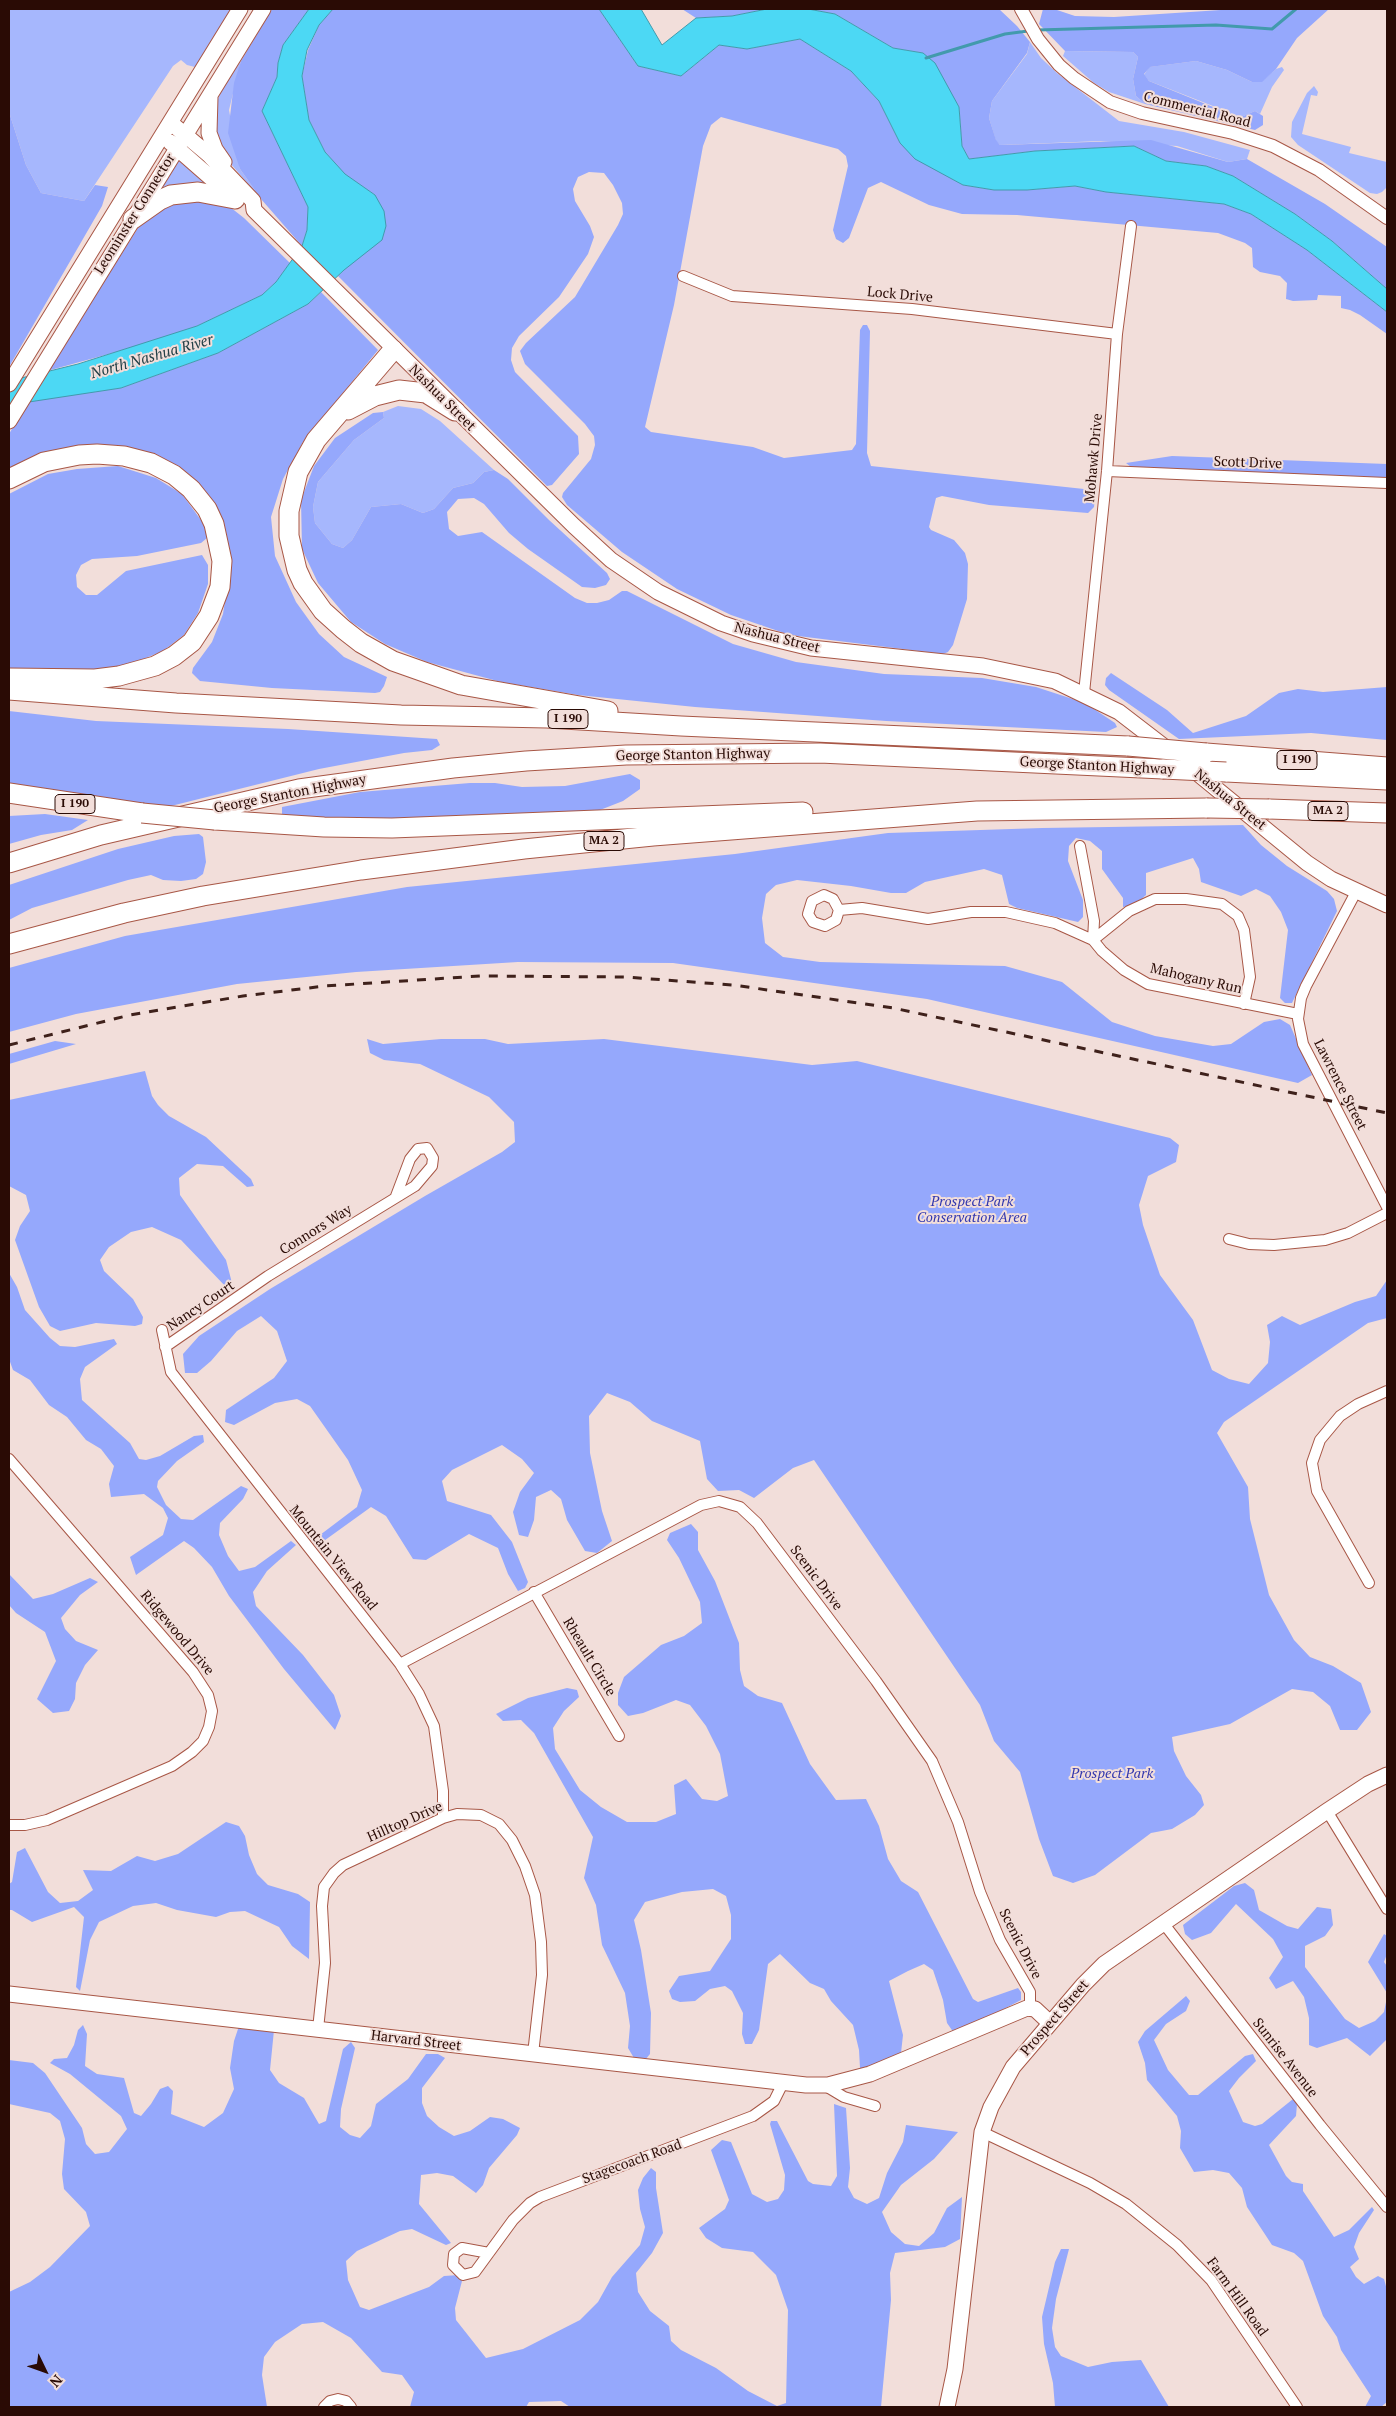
<!DOCTYPE html>
<style>
body{margin:0}
#map{position:relative;width:1396px;height:2416px;overflow:hidden;background:#f2deda;font-family:"PT Serif",serif}
canvas{display:block}
.frame{position:absolute;inset:0;border:10px solid #2a0b05;pointer-events:none}
.north{position:absolute;left:20px;top:2346px;width:50px;height:50px;-webkit-text-stroke:4px #f2deda;paint-order:stroke;rotate:132deg;font-size:14px;font-weight:700;line-height:20px;text-align:center;color:#2a0b05}
.north::after{content:'';display:block;margin:auto;width:18px;height:22px;background:#2a0b05;clip-path:polygon(50% 0,100% 100%,50% 72%,0 100%)}
</style>
<div id="map">
<canvas width="1396" height="2416"></canvas>
<div class="frame"></div>
<div class="north">N</div>
</div>
<script>
const ctx = document.querySelector('canvas').getContext('2d');
ctx.lineJoin = 'round';
function fillPath(path, color) { ctx.fillStyle = color; ctx.fill(path, 'evenodd'); }
const shape = rows => new Path2D(rows.map(r => 'M' + r).join(''));
function stroke(path, color, width, dash) { ctx.strokeStyle = color; ctx.lineWidth = width; ctx.lineCap = dash ? 'butt' : 'round'; ctx.setLineDash(dash || []); ctx.stroke(path); }
function drawText(font, color, halo, rows, align = 'center') {
  ctx.font = font + ' "PT Serif",serif'; ctx.lineWidth = 4; ctx.setLineDash([]); ctx.textBaseline = 'middle'; ctx.strokeStyle = halo; ctx.fillStyle = color; for (const [text, x, y, turn = 0] of rows) {
    ctx.save(); ctx.translate(x, y); ctx.rotate((+turn || 0) * Math.PI / 180); ctx.textAlign = isNaN(turn) ? turn : align; if (halo) ctx.strokeText(text, 0, 0); ctx.fillText(text, 0, 0); ctx.restore();
  }
}
fillPath(shape([
 [9,9,234,9,195,67,187,65,181,60,173,66,84,201,41,193,26,165,9,112],
 [1030,42,1041,58,1057,73,1119,121,1184,132,1250,150,1247,159,1228,162,1177,146,1101,141,1000,145,996,141,989,118,992,101,1027,54],
 [1065,51,1133,52,1138,57,1133,79,1136,96,1145,104,1109,92,1094,83,1063,56],
 [241,61,229,110,240,169,261,199,225,157,215,134,216,105,221,91],
 [1196,61,1227,70,1252,82,1262,81,1276,69,1282,67,1284,70,1272,87,1260,114,1255,111,1241,117,1149,81,1144,75,1149,67],
 [1314,86,1318,92,1317,96,1311,95,1302,134,1351,147,1349,153,1387,162,1387,187,1382,192,1377,194,1370,193,1298,145,1291,137,1292,122,1307,93],
 [178,160,182,160,217,189,157,194],
 [398,406,421,409,440,421,494,470,484,472,473,483,453,488,434,509,423,513,401,504,371,507,352,540,343,548,332,544,315,523,313,507,318,482,354,440,384,418,383,412]
]), '#a6b7fd');
fillPath(shape([
 [272,9,309,9,283,45,278,63,277,77,262,111,308,207,307,230,302,246,261,199,240,169,228,133,234,83,241,61],
 [333,9,599,9,638,66,681,76,719,45,747,49,800,39,851,71,879,101,900,143,941,172,963,185,994,190,1027,190,1075,186,1106,192,1224,204,1251,214,1307,250,1387,312,1387,334,1360,315,1350,310,1341,308,1341,296,1318,295,1317,300,1293,301,1286,299,1287,283,1280,276,1260,272,1253,267,1252,248,1245,243,1218,233,1017,215,962,214,929,205,881,182,868,188,849,238,843,243,836,239,833,230,848,166,846,156,838,149,721,117,711,125,703,146,674,305,645,427,651,432,753,447,784,458,852,450,856,444,860,330,863,325,867,325,870,331,867,453,871,466,1084,489,1092,491,1095,497,1094,507,1088,513,989,505,942,496,936,498,929,527,931,530,954,540,965,553,968,564,967,599,953,645,948,652,943,654,790,635,731,615,677,589,622,552,567,505,562,497,563,493,591,459,595,445,594,436,585,424,525,364,520,351,526,343,575,297,618,225,623,214,622,203,613,185,604,173,589,172,578,177,573,189,575,201,590,226,594,237,588,254,559,297,519,336,512,348,511,360,515,372,578,436,579,454,552,485,547,486,544,483,338,276,344,270,375,195,345,175,325,152,309,120,302,76,308,50,319,25],
 [682,9,767,9,732,16,696,18],
 [808,9,999,9,1017,26,1030,42,1027,53,992,101,989,118,996,140,1000,145,1151,140,1228,162,1247,159,1325,204,1387,247,1387,289,1332,241,1295,214,1233,176,1206,166,1166,161,1134,146,1035,151,969,159,962,146,959,107,923,53,893,48,835,14],
 [1043,9,1054,9,1075,16,1114,17,1236,9,1329,9,1297,38,1276,69,1262,82,1252,82,1227,70,1196,61,1150,67,1144,74,1149,81,1223,111,1241,117,1255,111,1263,116,1263,125,1255,130,1145,104,1136,96,1133,79,1138,57,1133,52,1065,51,1039,24],
 [9,112,26,165,41,193,84,201,95,185,108,187,102,206,9,367],
 [187,199,230,207,244,218,290,263,276,282,262,295,197,326,156,341,47,371,138,228,151,215,169,204],
 [321,292,378,350,303,442,283,479,271,517,275,556,296,602,319,634,344,657,387,677,384,686,380,692,375,693,272,688,200,681,192,673,193,668,212,642,223,614,228,581,212,507,136,453,9,474,9,434,29,400,121,388,218,353,308,304],
 [383,412,384,418,354,440,318,482,313,507,315,523,332,544,343,548,352,540,371,507,401,504,423,513,434,509,453,488,473,483,484,472,494,470,508,479,549,520,607,573,610,579,606,585,595,588,582,587,528,549,509,533,484,504,474,498,458,499,447,512,449,529,458,536,482,532,575,598,587,603,597,603,609,600,622,591,627,591,733,644,796,662,884,674,982,678,1036,687,1085,703,1115,723,1117,727,1106,732,886,721,695,707,578,695,501,682,427,662,385,644,351,622,318,583,302,549,301,500,314,466,335,438,373,413],
 [1172,456,1387,464,1387,478,1199,471,1131,467,1126,463],
 [118,466,156,478,182,494,206,527,207,538,201,543,137,556,92,559,81,565,76,575,77,587,86,595,97,595,126,571,202,555,208,565,208,584,198,613,184,635,163,651,116,670,9,674,9,494,48,474,77,469],
 [1111,673,1167,710,1193,733,1246,716,1279,693,1298,689,1323,692,1387,687,1387,740,1311,733,1179,739,1109,690,1105,685,1106,678],
 [9,711,96,721,288,729,437,739,440,745,432,750,404,753,319,769,163,808,9,787],
 [630,774,640,780,640,789,623,801,600,810,569,816,435,822,286,818,282,814,282,807,360,792,470,783,495,783,522,787,565,786],
 [45,814,88,820,72,830,41,835,9,844,9,816],
 [1243,825,1261,845,1287,866,1327,891,1334,899,1337,911,1292,1003,1285,1003,1280,998,1288,930,1281,912,1270,896,1256,889,1241,896,1201,882,1199,869,1193,858,1146,873,1146,895,1135,905,1123,907,1123,898,1102,869,1102,851,1090,841,1076,838,1069,846,1068,861,1083,900,1083,917,1078,922,1017,908,1009,904,1002,875,984,869,925,882,906,893,891,893,851,886,797,880,776,885,766,894,762,918,765,943,783,957,820,962,1005,966,1062,982,1112,1022,1155,1036,1213,1046,1231,1044,1264,1022,1280,1019,1290,1025,1312,1075,1298,1083,927,999,673,963,518,962,356,972,237,984,76,1014,9,1032,9,968,125,936,407,887,735,854,888,833,1042,828],
 [199,834,203,837,206,862,203,874,196,879,181,881,163,880,151,875,128,880,32,908,9,920,9,885,118,849,174,836],
 [367,1039,383,1044,441,1039,485,1039,508,1044,604,1039,812,1065,857,1061,1170,1138,1179,1145,1176,1162,1148,1176,1139,1205,1143,1225,1160,1275,1193,1320,1212,1370,1229,1379,1249,1384,1268,1363,1270,1342,1267,1325,1282,1316,1300,1325,1355,1302,1376,1296,1387,1280,1387,1318,1368,1323,1224,1422,1217,1433,1248,1487,1250,1519,1269,1595,1294,1640,1310,1657,1333,1666,1361,1683,1371,1712,1357,1730,1340,1730,1330,1706,1313,1692,1292,1689,1230,1724,1172,1737,1174,1751,1186,1776,1201,1795,1204,1805,1195,1815,1172,1829,1151,1833,1095,1875,1073,1883,1053,1876,1039,1839,1020,1772,994,1741,980,1705,814,1460,793,1468,754,1498,739,1490,718,1491,707,1479,700,1441,652,1421,630,1402,607,1393,589,1416,590,1453,602,1511,612,1541,597,1553,585,1551,567,1520,561,1499,551,1490,536,1497,534,1520,528,1537,519,1535,513,1512,520,1492,534,1473,522,1459,502,1445,452,1470,442,1481,447,1501,491,1515,512,1542,528,1582,525,1588,518,1591,508,1574,498,1548,469,1534,426,1560,413,1559,386,1516,371,1507,321,1543,320,1535,357,1507,362,1490,348,1460,310,1406,297,1399,275,1403,234,1425,225,1422,226,1410,274,1378,287,1361,277,1331,261,1316,237,1331,211,1361,197,1373,185,1373,183,1354,199,1336,270,1289,425,1196,502,1152,515,1142,514,1122,489,1097,420,1064,384,1060,370,1053],
 [55,1041,76,1044,9,1064,9,1054],
 [145,1071,152,1096,158,1105,169,1116,206,1137,251,1179,254,1186,247,1187,223,1166,197,1164,179,1178,180,1195,226,1260,232,1283,227,1288,181,1240,152,1227,131,1232,109,1247,100,1260,104,1271,133,1299,143,1317,142,1324,135,1326,96,1323,60,1331,50,1326,39,1307,15,1240,20,1226,30,1211,26,1195,9,1186,9,1100],
 [9,1273,17,1287,25,1310,50,1338,60,1346,75,1347,114,1339,117,1344,85,1367,80,1379,82,1400,130,1443,139,1459,146,1460,160,1456,194,1436,203,1435,204,1442,177,1461,158,1481,157,1487,166,1505,181,1519,193,1520,241,1486,248,1489,243,1499,220,1523,219,1535,228,1556,239,1571,255,1567,291,1541,296,1545,267,1571,253,1592,256,1606,303,1655,334,1695,341,1716,335,1730,284,1669,229,1596,212,1567,194,1548,184,1541,136,1575,130,1557,163,1535,168,1518,163,1508,144,1494,111,1497,109,1484,114,1466,101,1449,86,1440,67,1417,49,1405,30,1380,13,1370,9,1359],
 [691,1524,698,1532,698,1550,715,1581,739,1643,740,1670,744,1686,758,1696,782,1703,810,1764,836,1800,866,1799,879,1826,888,1859,901,1881,918,1892,973,1999,978,2002,1018,1988,1021,1992,1021,2000,962,2031,954,2033,947,2023,943,2000,933,1970,924,1964,908,1971,889,1981,903,2035,901,2053,868,2070,860,2068,859,2050,853,2025,831,2001,824,1989,810,1983,780,1954,768,1964,759,2030,752,2044,745,2044,742,2034,743,2013,732,1991,725,1986,710,1989,695,2001,680,2002,672,1999,669,1991,679,1976,710,1971,731,1939,731,1915,726,1896,713,1889,682,1892,645,1902,634,1920,641,1950,651,2013,650,2054,645,2060,634,2058,628,2048,630,2026,625,1993,602,1945,596,1905,584,1878,593,1837,534,1733,521,1720,503,1721,496,1714,528,1698,567,1688,577,1690,579,1697,564,1711,553,1728,555,1749,580,1790,601,1807,627,1822,656,1822,676,1814,674,1785,686,1779,702,1799,717,1801,728,1796,720,1754,706,1726,690,1705,676,1700,643,1713,628,1716,618,1705,618,1693,624,1677,661,1645,684,1636,702,1623,700,1602,679,1558,667,1540,670,1533],
 [9,1574,33,1599,53,1594,90,1578,98,1582,80,1595,61,1618,65,1629,76,1641,98,1650,85,1665,76,1683,75,1699,69,1711,53,1713,37,1699,56,1661,45,1632,16,1613,9,1605],
 [226,1822,239,1826,245,1836,249,1855,257,1874,268,1885,298,1894,310,1902,309,1959,292,1946,279,1927,245,1911,230,1912,216,1917,177,1910,156,1903,133,1906,99,1922,90,1940,80,1991,76,1987,84,1917,74,1907,32,1922,12,1910,9,1910,9,1884,12,1882,17,1852,25,1848,48,1892,60,1903,78,1901,93,1890,83,1870,111,1871,137,1856,155,1861,178,1854],
 [1245,1883,1254,1890,1259,1910,1287,1926,1298,1929,1317,1907,1331,1909,1333,1925,1325,1936,1305,1946,1305,1967,1345,2019,1359,2028,1375,2021,1384,2012,1387,1997,1387,2039,1370,2056,1347,2038,1317,2048,1309,2045,1309,2018,1304,1997,1293,1981,1276,1989,1269,1978,1283,1957,1273,1939,1236,1904,1211,1933,1192,1940,1185,1934,1183,1925,1234,1886],
 [1384,1934,1387,1936,1387,1954,1384,1962,1387,1966,1387,1993,1368,1962],
 [1186,1996,1190,2001,1186,2011,1166,2024,1154,2040,1168,2070,1189,2095,1198,2095,1245,2056,1253,2054,1256,2061,1239,2078,1229,2091,1243,2122,1255,2126,1262,2124,1293,2099,1297,2104,1296,2116,1269,2145,1286,2176,1292,2182,1303,2184,1303,2191,1334,2237,1349,2230,1372,2207,1374,2210,1359,2233,1354,2247,1359,2259,1350,2267,1356,2277,1364,2284,1378,2276,1384,2279,1387,2290,1387,2402,1381,2407,1365,2407,1371,2396,1341,2350,1337,2337,1323,2316,1303,2261,1294,2253,1272,2245,1247,2207,1242,2188,1229,2173,1213,2170,1194,2172,1180,2148,1181,2131,1177,2116,1147,2080,1145,2063,1138,2042,1145,2031],
 [83,2025,87,2034,85,2066,97,2074,124,2078,134,2113,141,2116,151,2104,160,2089,168,2086,173,2091,171,2114,204,2127,223,2113,234,2089,230,2068,234,2041,239,2026,274,2030,270,2070,279,2083,304,2098,319,2124,326,2121,343,2049,351,2042,355,2048,341,2109,340,2127,350,2135,360,2138,371,2126,376,2104,408,2079,426,2054,438,2054,445,2058,422,2088,422,2103,427,2116,439,2127,454,2136,470,2131,490,2117,503,2119,520,2128,517,2135,489,2168,483,2185,476,2193,453,2176,437,2173,421,2175,419,2204,451,2243,446,2245,412,2229,400,2231,357,2251,346,2261,348,2280,360,2307,369,2310,429,2287,444,2276,459,2275,462,2281,455,2308,456,2320,486,2358,523,2349,580,2320,598,2302,612,2277,640,2245,645,2227,640,2209,638,2190,643,2178,651,2168,656,2172,656,2188,663,2233,652,2253,636,2273,638,2292,650,2311,669,2326,671,2341,681,2350,716,2368,748,2391,777,2406,786,2403,788,2310,776,2275,753,2252,722,2248,706,2238,699,2228,725,2209,729,2200,711,2150,722,2140,731,2142,752,2194,767,2202,778,2199,784,2190,785,2175,770,2124,771,2121,777,2121,808,2181,813,2184,831,2186,837,2176,834,2104,846,2108,850,2168,848,2187,854,2198,867,2204,879,2198,887,2173,903,2142,906,2125,958,2132,934,2159,901,2185,882,2212,891,2232,905,2244,919,2246,934,2233,947,2208,962,2197,960,2239,945,2247,895,2253,890,2273,891,2300,881,2407,570,2407,561,2401,529,2402,526,2407,410,2407,414,2392,402,2375,382,2372,351,2338,323,2322,302,2324,275,2342,264,2357,262,2375,267,2407,9,2407,9,2292,30,2282,50,2267,90,2226,86,2212,64,2189,62,2174,65,2139,60,2121,50,2113,9,2104,9,2060,33,2063,45,2073,82,2128,86,2144,95,2154,109,2152,127,2129,121,2116,70,2074,50,2063,54,2059,67,2058,74,2045,78,2030],
 [1061,2249,1069,2249,1056,2299,1052,2328,1055,2347,1061,2356,1088,2367,1112,2362,1141,2360,1169,2407,1055,2407,1053,2383,1044,2344,1042,2317,1055,2262]
]), '#95a8fc');
const water = shape([
 [309,9,333,9,319,25,307,50,302,76,309,120,325,152,345,174,375,195,384,211,386,226,382,240,344,270,308,304,218,353,121,388,9,405,9,381,78,364,197,326,262,295,276,282,302,246,307,230,308,207,262,111,277,77,278,63,283,45,309,9],
 [599,9,641,9,662,45,696,18,732,16,767,9,808,9,835,14,893,48,923,53,935,63,959,107,962,146,969,159,1035,151,1134,146,1166,161,1206,166,1233,176,1295,214,1332,241,1387,289,1387,312,1307,250,1251,214,1224,204,1106,192,1075,186,1027,190,994,190,963,185,915,159,900,143,879,101,851,71,800,39,747,49,719,45,681,76,638,66,599,9]
]);
fillPath(water, '#4cd8f4');
stroke(water, '#429aac', 1);
stroke(shape([
 [1037,30,1216,25,1272,29,1296,9],
 [926,58,1005,34,1028,31]
]), '#429aac', 3);
const minor = shape([
 [683,276,732,296,912,309,1117,334],
 [1107,471,1387,483],
 [1084,693,1107,471,1117,334,1131,226],
 [1080,846,1094,921,1093,940],
 [1356,892,1306,986,1301,998,1298,1019,1303,1044,1387,1207],
 [839,910,836,920,825,926,813,922,808,914,812,901,824,895,833,899,839,910,862,908,928,919,971,912,1006,912,1055,923,1093,940,1102,951,1124,970,1148,984,1298,1014],
 [1093,940,1129,911,1155,899,1186,899,1222,904,1238,916,1244,930,1250,977,1244,1004],
 [1229,1239,1249,1244,1274,1245,1325,1240,1348,1233,1387,1213],
 [162,1330,171,1372,400,1664,419,1694,434,1726,443,1791,443,1818],
 [165,1347,268,1276,415,1186,432,1166,433,1158,427,1148,418,1149,410,1159,396,1196],
 [9,1459,193,1672,208,1695,212,1711,209,1727,203,1741,192,1752,172,1766,47,1820,25,1825,9,1825],
 [1369,1583,1317,1491,1312,1463,1320,1440,1340,1416,1358,1404,1387,1391],
 [534,1592,619,1736],
 [400,1664,701,1505,719,1501,740,1507,757,1523,876,1681,932,1761,958,1822,980,1892,1000,1940,1030,1992,1030,2009],
 [1327,1811,1387,1909],
 [1164,1924,1320,2125,1387,2207],
 [318,2029,325,1963,322,1906,324,1887,334,1873,343,1865,443,1818,457,1814,481,1815,499,1824,512,1840,525,1866,535,1895,541,1942,542,1975,533,2054],
 [824,2085,844,2097,875,2106],
 [982,2132,1090,2183,1126,2204,1177,2245,1211,2280,1297,2407],
 [489,2253,462,2248,454,2254,453,2265,463,2275,475,2272,513,2220,530,2203,540,2197,753,2116,774,2101,783,2083],
 [324,2407,330,2401,338,2399,346,2401,351,2407]
]);
const tertiary = shape([
 [1021,9,1038,39,1059,65,1074,78,1110,102,1142,113,1233,133,1273,146,1319,170,1387,218]
]);
const secondary = shape([
 [210,97,209,133,215,149,224,162],
 [171,123,209,155,253,201,254,210,574,526,611,560,658,592,721,623,753,634,811,648,983,666,1055,681,1119,712,1171,752],
 [170,142,235,199],
 [9,384,240,9],
 [9,421,263,9],
 [1191,768,1307,863,1331,879,1387,905],
 [9,1994,806,2085,828,2085,870,2074,1027,2008,1035,2009,1050,2023],
 [947,2407,955,2369,982,2132,991,2107,1013,2067,1083,1985,1104,1964,1327,1811,1368,1784,1387,1775]
]);
const motorway = shape([
 [133,219,160,200,171,195,198,192,235,199],
 [393,350,316,440,298,472,289,511,289,536,297,570,303,583,323,611,343,629,361,643,393,661,461,685,608,711],
 [348,410,375,396,399,390,426,393,455,411],
 [9,479,44,462,79,455,97,454,124,456,151,463,174,475,191,489,207,509,214,524,222,561,220,587,209,616,192,642,174,656,155,666,119,676,95,679,9,678],
 [9,690,176,703,401,715,547,718,681,726,1128,746],
 [1206,753,1387,767],
 [1226,772,1387,780],
 [9,793,142,813],
 [1269,809,1387,813],
 [215,820,324,827,392,828,803,812],
 [9,863,101,835,299,789,453,768,526,761,626,755,820,753,1163,769],
 [9,944,124,913,203,896,361,870,524,849,653,836,977,811,1207,808]
]);
stroke(minor, '#a85746', 12);
stroke(tertiary, '#a85746', 14);
stroke(secondary, '#a85746', 17);
stroke(motorway, '#a85746', 21);
stroke(minor, '#fff', 10);
stroke(tertiary, '#fff', 12);
stroke(secondary, '#fff', 15);
stroke(motorway, '#fff', 19);
stroke(shape([
 [9,1045,130,1015,243,996,325,986,480,976,625,977,733,985,893,1008,1387,1113]
]), '#3f211b', 3, [9, 9]);
const motorwayBridge = shape([
 [1128,746,1206,753],
 [1163,769,1226,772],
 [1207,808,1269,809],
 [142,813,215,820]
]);
stroke(motorwayBridge, '#a85746', 21, []);
stroke(motorwayBridge, '#fff', 19);
for (const [x, y, w] of [
 [568,719,40],
 [1297,760,40],
 [75,804,40],
 [1328,811,40],
 [604,841,40]
]) { const box = new Path2D(); box.roundRect(x - w / 2, y - 9.5, w, 19, 4); ctx.fillStyle = '#f2deda'; ctx.fill(box); stroke(box, '#2a0b05', 1); }
drawText('bold 12px', '#2a0b05', null, [
 ["I 190",568,719],
 ["I 190",1297,760],
 ["I 190",75,804],
 ["MA 2",1328,811],
 ["MA 2",604,841]
]);
drawText('14px', '#2a0b05', '#f2deda', [
 ["Commercial Road",1197,110,14],
 ["Leominster Connector",135,214,-58],
 ["Lock Drive",900,295,5],
 ["Nashua Street",442,398,45],
 ["Mohawk Drive",1094,458,-85],
 ["Scott Drive",1248,463,2],
 ["Nashua Street",777,638,14],
 ["George Stanton Highway",693,755,-1],
 ["George Stanton Highway",1097,766,3],
 ["George Stanton Highway",290,794,-11],
 ["Nashua Street",1230,800,39],
 ["Mahogany Run",1196,979,13],
 ["Lawrence Street",1340,1085,63],
 ["Connors Way",316,1230,-32],
 ["Nancy Court",201,1306,-34],
 ["Mountain View Road",333,1558,51],
 ["Scenic Drive",816,1578,53],
 ["Ridgewood Drive",177,1633,50],
 ["Rheault Circle",589,1657,59],
 ["Hilltop Drive",405,1822,-24],
 ["Scenic Drive",1020,1944,63],
 ["Prospect Street",1055,2018,-49],
 ["Harvard Street",416,2041,7],
 ["Sunrise Avenue",1285,2058,52],
 ["Stagecoach Road",632,2162,-20],
 ["Farm Hill Road",1237,2297,54]
]);
drawText('italic 14px', '#3237ae', '#f2deda', [
 ["Prospect Park",972,1202],
 ["Conservation Area",972,1218],
 ["Prospect Park",1112,1774]
]);
drawText('italic 15px', '#234047', '#f2deda', [
 ["North Nashua River",152,357,-16]
]);
</script>
